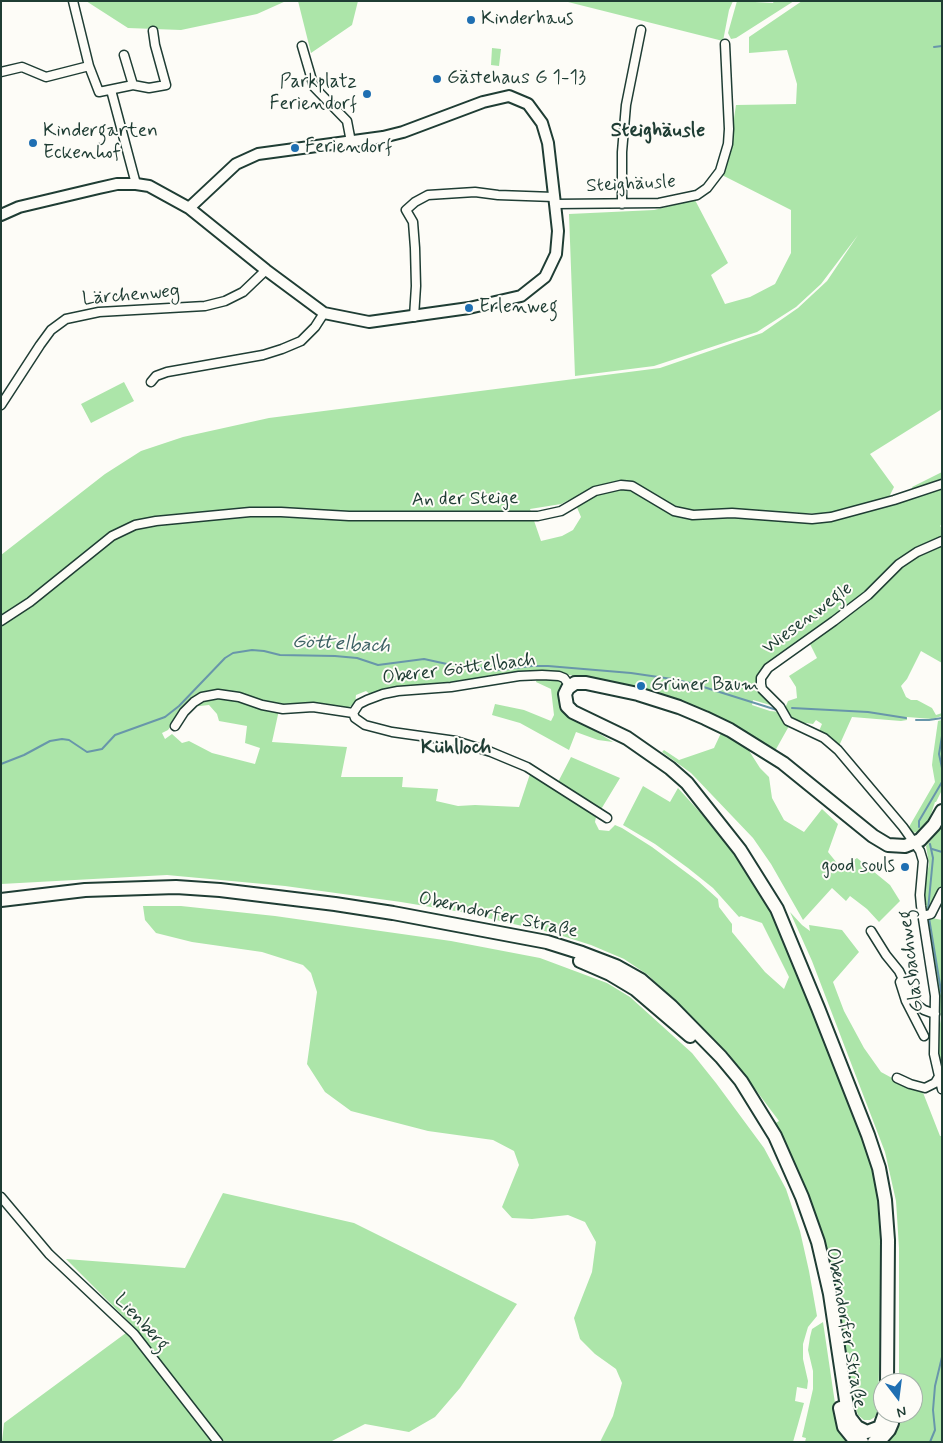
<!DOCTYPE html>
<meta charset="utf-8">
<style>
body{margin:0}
#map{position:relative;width:943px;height:1443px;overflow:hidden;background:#fdfcf7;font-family:Mynerve,sans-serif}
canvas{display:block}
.frame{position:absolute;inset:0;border:2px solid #1f3d34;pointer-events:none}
.north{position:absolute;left:873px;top:1373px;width:50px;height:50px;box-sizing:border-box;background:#fdfcf7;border:1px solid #a4b0a9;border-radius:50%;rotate:165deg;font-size:14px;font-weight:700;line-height:20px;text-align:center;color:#1f3d34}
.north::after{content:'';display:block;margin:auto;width:18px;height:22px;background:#1f6fb2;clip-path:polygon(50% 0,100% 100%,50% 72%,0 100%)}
</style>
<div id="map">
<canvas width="943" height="1443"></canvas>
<div class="frame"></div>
<div class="north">N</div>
</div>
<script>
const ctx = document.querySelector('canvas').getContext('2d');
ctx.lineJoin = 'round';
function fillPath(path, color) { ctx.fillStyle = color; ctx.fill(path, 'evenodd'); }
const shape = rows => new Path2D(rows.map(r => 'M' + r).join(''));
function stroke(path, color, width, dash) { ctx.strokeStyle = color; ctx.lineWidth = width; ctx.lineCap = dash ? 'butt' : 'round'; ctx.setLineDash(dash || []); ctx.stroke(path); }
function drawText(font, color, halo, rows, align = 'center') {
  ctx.font = font + ' Mynerve,sans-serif'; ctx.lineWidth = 4; ctx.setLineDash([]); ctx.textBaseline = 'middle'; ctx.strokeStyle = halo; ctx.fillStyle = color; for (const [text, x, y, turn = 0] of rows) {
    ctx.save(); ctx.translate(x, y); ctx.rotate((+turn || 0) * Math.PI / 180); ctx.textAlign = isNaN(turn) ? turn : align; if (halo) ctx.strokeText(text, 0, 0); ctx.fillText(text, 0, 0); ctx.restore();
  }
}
fillPath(shape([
 [86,1,286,1,257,14,181,30,128,28],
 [298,1,358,1,352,25,311,53],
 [564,1,733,1,729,10,723,41],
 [737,1,773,3,774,1,794,1,736,38,731,39,728,33],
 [802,1,942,1,942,409,870,454,894,487,889,497,824,514,757,511,754,517,812,522,828,522,894,505,942,489,942,524,940,526,942,528,942,539,909,554,868,593,818,630,780,656,765,668,760,678,760,689,762,694,777,707,753,700,752,705,770,711,780,712,789,726,775,751,711,715,650,690,553,672,487,676,439,686,393,689,371,695,366,691,356,695,355,704,347,708,335,710,317,706,280,706,230,693,212,692,201,695,185,708,168,730,162,733,165,739,172,734,182,743,189,741,212,753,255,764,260,748,245,743,247,726,219,721,217,714,209,705,191,707,203,699,211,697,230,697,279,710,272,742,347,747,341,777,403,777,402,787,438,789,436,801,458,806,475,805,519,807,530,774,596,817,595,822,599,830,609,831,615,825,622,828,652,847,699,882,718,899,719,907,732,924,732,932,765,972,784,989,789,977,762,923,741,916,739,917,713,888,688,868,655,844,623,825,643,786,670,802,678,788,725,840,746,867,769,906,849,1097,870,1158,881,1213,882,1248,878,1409,875,1417,870,1420,864,1420,858,1415,853,1400,850,1401,838,1312,828,1265,818,1229,803,1185,791,1157,774,1124,779,1121,728,1053,648,975,624,959,591,945,553,933,461,912,401,902,285,886,167,875,1,884,1,555,105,474,141,451,183,437,269,418,660,368,762,333,798,308,827,281,858,235,821,284,796,307,757,332,654,366,575,376,569,214,654,210,695,200,728,263,711,275,725,304,750,297,775,284,791,253,791,210,722,175,730,145,736,105,796,104,797,84,787,50,749,53,749,37],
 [573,498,581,517,573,530,562,536,541,541,530,509,561,504],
 [492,48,501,49,499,66,491,65],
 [124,382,134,401,91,423,81,404],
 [942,472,942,481,913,490,912,487],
 [942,545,942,663,921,651,907,679,901,686,906,697,911,700,917,700,932,708,936,715,942,713,942,716,932,719,907,717,907,720,901,721,852,717,839,746,819,731,822,724,816,720,813,724,806,723,800,725,792,721,786,711,786,706,788,701,797,698,796,687,789,676,817,658,808,640,897,568,912,558,938,548],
 [537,678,560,681,561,685,559,700,562,711,613,742,598,740,576,732,569,750,520,723,492,715,495,704,524,710,551,721,554,715,551,689,536,682],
 [942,720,942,790,936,802,935,802,929,820,917,832,913,833,909,827,935,782,932,765,933,756,938,721],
 [721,733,746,746,760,768,769,777,772,798,784,820,804,832,822,809,838,824,828,852,841,868,857,858,890,885,900,901,879,922,867,909,850,896,846,901,832,888,803,920,771,864,753,838,691,773,662,752,664,750,679,760,714,748],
 [571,757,620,778,600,811,557,784],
 [942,827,942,887,931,909,926,911,924,888,929,864,926,846],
 [143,906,181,906,275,916,451,941,540,958,607,983,630,997,692,1053,716,1083,764,1148,786,1189,800,1231,809,1271,817,1316,808,1327,803,1344,803,1359,808,1381,807,1389,797,1387,795,1401,804,1403,793,1442,600,1442,613,1416,622,1383,616,1369,595,1354,580,1339,574,1318,592,1272,596,1242,585,1222,568,1215,532,1219,512,1218,502,1207,519,1165,514,1151,493,1140,428,1131,351,1111,325,1092,307,1064,317,992,311,973,303,965,262,952,192,942,156,933,145,920],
 [790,912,802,925,810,931,809,925,842,930,859,952,833,982,844,1011,864,1048,881,1072,903,1084,922,1090,940,1136,942,1136,942,1442,886,1442,895,1432,898,1413,913,1413,913,1383,899,1383,899,1248,896,1201,885,1152,812,961],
 [932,918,942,920,942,1078,937,1042,941,1018,925,920],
 [223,1193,354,1223,517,1304,460,1388,435,1417,409,1432,365,1424,330,1442,2,1442,4,1423,134,1327,66,1259,185,1268],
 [823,1322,836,1410,849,1442,805,1442,806,1438,802,1437,813,1389,813,1371,808,1350,810,1337,812,1329]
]), '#ace5a9');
stroke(shape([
 [934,47,942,46],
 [792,708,868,712,906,718],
 [916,720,929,720,942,718],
 [942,736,939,754,942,768],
 [1,764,24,755,50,741,62,739,69,740,87,752,102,749,115,735,165,717,179,706,225,658,233,653,252,650,264,651,280,655,335,656,357,658,378,665,424,659,447,664,496,670,532,666,548,666,631,673,672,679,694,684,777,710],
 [919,827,919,821,942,782],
 [932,849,942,852],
 [928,910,933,858,930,844],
 [929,918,942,997],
 [930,1442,935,1430,933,1410,935,1386,942,1357]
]), '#6896aa', 2);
const minor = shape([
 [73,1,89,66,99,92,133,85,149,88,166,85,155,45,153,31],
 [302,46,314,87,347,121,351,142],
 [124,55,133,85],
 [1,72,22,67,46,77,89,66],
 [111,90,136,184],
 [555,204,659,203,697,195,707,188,720,171,728,144,729,129,725,44],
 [622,204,622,152,626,105,641,30],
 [414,317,416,286,415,248,413,222,406,210,415,202,428,195,475,192,498,195,554,197],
 [151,382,156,376,167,372,263,355,282,349,301,341,315,327,324,313],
 [1,405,40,345,51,330,66,319,99,312,205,306,225,301,243,292,266,270],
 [942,541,917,552,899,564,868,595,834,621,768,668,761,678,761,684,762,689,780,707,788,721,824,738,838,750,903,827,920,851,923,861,920,895,921,906,935,996,934,1054,942,1089],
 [1,621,30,602,112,536,135,525,156,521,250,512,281,512,349,516,538,516,561,511,595,491,621,485,632,486,674,511,693,515,732,513,812,519,831,517,894,500,942,484],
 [570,686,564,678,559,676,542,675,519,676,451,687,398,691,383,694,367,700,359,704,353,713,355,718,365,725,392,732,456,741,491,752,527,767,607,818],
 [175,726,184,712,194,702,202,697,218,694,239,697,262,705,283,709,313,707,353,713],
 [923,916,931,914,942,892],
 [871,931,886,955,899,971,912,998,917,1005,924,1010,935,1014],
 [902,979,900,982,906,1001,924,1036],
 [897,1078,910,1084,925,1088,935,1083,938,1078],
 [1,1197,49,1254,134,1334,218,1442]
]);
const tertiary = shape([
 [1,215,19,207,99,188,117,184,136,184,149,186,189,208,266,270,324,313,369,322,469,308,521,296,545,277,556,254,558,231,555,204,548,143,542,123,528,104,509,96,483,102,403,132,383,137,258,154,236,164,189,208]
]);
const primary = shape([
 [1,900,85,890,176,887,220,890,335,904,393,913,547,942,582,953,616,966,641,980,671,1006,721,1057,741,1081,775,1136,802,1197,818,1242,830,1294,847,1407,850,1418,857,1427,867,1432,880,1427,885,1413],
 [580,961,610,974,635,989,690,1036],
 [887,1383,888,1240,885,1200,879,1168,868,1135,818,1008,777,909,740,850,687,783,670,768,627,738,573,712,567,706,565,694,568,688,575,683,586,683,638,694,679,707,705,718,730,730,783,763,873,836,888,845,905,846,920,840,934,825,942,811],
 [840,1408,844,1427,853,1438,862,1442],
 [874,1442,881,1439,889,1430,892,1423,893,1413]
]);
stroke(minor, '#1f3d34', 11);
stroke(tertiary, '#1f3d34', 14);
stroke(primary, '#1f3d34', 16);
stroke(minor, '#fdfcf7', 8);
stroke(tertiary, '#fdfcf7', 10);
stroke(primary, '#fdfcf7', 12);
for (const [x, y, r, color] of [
 [471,20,5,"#1f6fb2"],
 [437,79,5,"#1f6fb2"],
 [367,94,5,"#1f6fb2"],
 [33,143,5,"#1f6fb2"],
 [295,148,5,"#1f6fb2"],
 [469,308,5,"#1f6fb2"],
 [641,686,5,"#1f6fb2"],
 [905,867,5,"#1f6fb2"]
]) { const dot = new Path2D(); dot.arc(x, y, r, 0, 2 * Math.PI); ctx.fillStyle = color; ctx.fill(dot); stroke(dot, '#fdfcf7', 2); }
drawText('19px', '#1f3d34', '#fdfcf7', [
 ["Kinderhaus",481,20],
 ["Gästehaus G 1-13",447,79],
 ["Parkplatz",357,83,"right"],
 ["Feriendorf",357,105,"right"],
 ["Kindergarten",43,132],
 ["Eckenhof",43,154],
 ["Feriendorf",305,148],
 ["Erlenweg",479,308],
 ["Grüner Baum",651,686],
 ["good souls",895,867,"right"]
], 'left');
drawText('19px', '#1f3d34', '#fdfcf7', [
 ["Steighäusle",631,185,-3],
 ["Lärchenweg",131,296,-5],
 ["An der Steige",465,500,-1],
 ["Wiesenwegle",808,619,-37],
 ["Oberer Göttelbach",459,670,-7],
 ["Oberndorfer Straße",498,916,12],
 ["Glasbachweg",912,961,-97],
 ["Lienberg",141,1323,47],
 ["Oberndorfer Straße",845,1328,80]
]);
drawText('bold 20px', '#1f3d34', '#fdfcf7', [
 ["Steighäusle",658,132],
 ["Kühlloch",456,749]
]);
drawText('italic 20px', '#3d6265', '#fdfcf7', [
 ["Göttelbach",341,645,3]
]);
</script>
